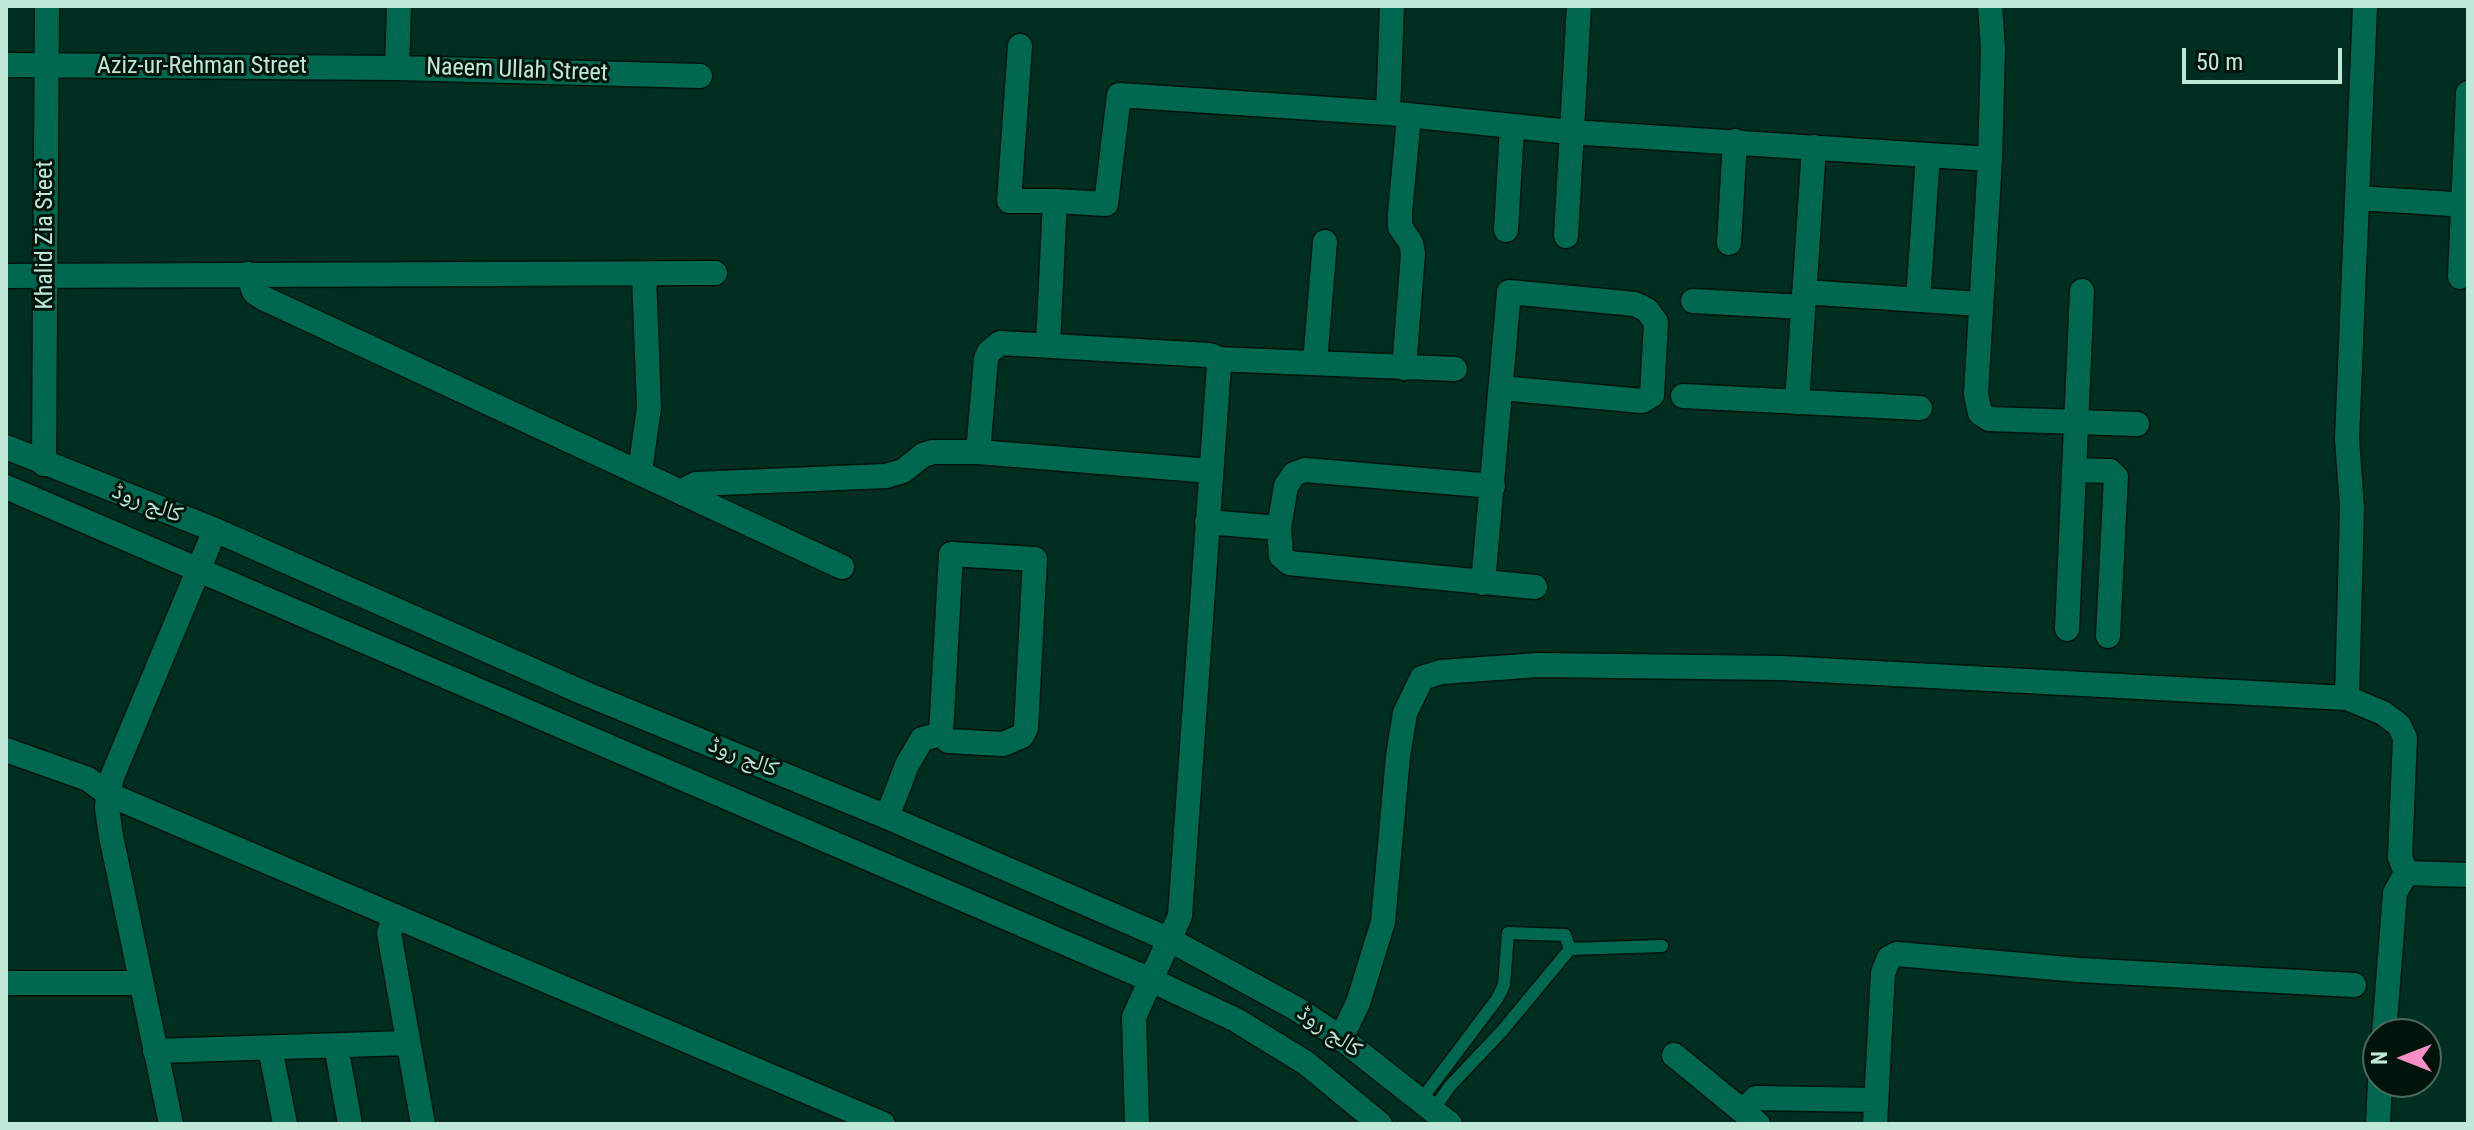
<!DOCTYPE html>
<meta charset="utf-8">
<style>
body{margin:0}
#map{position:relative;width:2474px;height:1130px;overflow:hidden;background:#002e21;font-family:"Roboto Condensed",sans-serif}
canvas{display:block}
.frame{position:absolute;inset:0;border:8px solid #c0e8d8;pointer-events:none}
.north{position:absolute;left:2362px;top:1018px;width:80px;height:80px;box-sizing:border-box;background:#00140c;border:2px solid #4d695e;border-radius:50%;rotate:270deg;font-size:22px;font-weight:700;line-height:32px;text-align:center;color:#c0e8d8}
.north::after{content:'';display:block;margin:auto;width:28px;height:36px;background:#fa8fc6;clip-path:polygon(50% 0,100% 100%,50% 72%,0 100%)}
.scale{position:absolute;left:2182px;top:48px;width:160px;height:36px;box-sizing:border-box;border:4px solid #c0e8d8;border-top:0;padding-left:10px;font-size:24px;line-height:28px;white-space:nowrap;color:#c0e8d8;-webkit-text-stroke:6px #00140c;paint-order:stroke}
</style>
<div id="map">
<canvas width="2474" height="1130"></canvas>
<div class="frame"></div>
<div class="north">N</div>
<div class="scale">50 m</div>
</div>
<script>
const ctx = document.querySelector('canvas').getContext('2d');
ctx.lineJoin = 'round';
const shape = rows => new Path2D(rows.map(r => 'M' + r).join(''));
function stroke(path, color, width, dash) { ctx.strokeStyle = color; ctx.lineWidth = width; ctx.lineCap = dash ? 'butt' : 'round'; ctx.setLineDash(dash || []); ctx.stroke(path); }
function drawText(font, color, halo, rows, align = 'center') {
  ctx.font = font + ' "Roboto Condensed","Noto Naskh Arabic",sans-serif'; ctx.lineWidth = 6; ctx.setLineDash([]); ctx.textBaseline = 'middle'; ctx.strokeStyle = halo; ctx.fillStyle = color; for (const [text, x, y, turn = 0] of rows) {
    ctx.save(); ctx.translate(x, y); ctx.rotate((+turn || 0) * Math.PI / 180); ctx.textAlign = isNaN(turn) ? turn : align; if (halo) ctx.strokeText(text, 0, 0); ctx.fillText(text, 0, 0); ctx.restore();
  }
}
const lane = shape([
 [1421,1100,1497,999,1504,985,1508,933,1565,935,1570,949],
 [1433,1110,1450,1086,1502,1031,1570,949,1662,946]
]);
const street = shape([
 [399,6,397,68,700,76],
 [1990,6,1993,49,1990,159,1976,394,1980,413,1989,419,2137,424],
 [2365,6,2347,439,2352,507,2347,698,2383,713,2399,725,2405,738,2400,857,2406,873],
 [1020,46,1009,201,1055,201,1048,345],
 [6,65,397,68],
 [1388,113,1392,6],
 [2358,198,2468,205],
 [1055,201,1106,204,1119,95,1388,113,1570,132,1990,159],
 [1506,230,1512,127],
 [1566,236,1579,6],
 [1729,243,1735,141],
 [248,274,254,292,263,298,842,567],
 [6,276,715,273],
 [2460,277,2468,93],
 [1804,292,1980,304],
 [1918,300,1928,155],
 [1693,301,1803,307],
 [1216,359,1455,369],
 [1315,362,1325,242],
 [1404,368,1413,254,1411,243,1400,227,1400,213,1409,117],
 [1683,396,1920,408],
 [1797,402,1814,147],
 [978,452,986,359,989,352,1000,343,1208,355,1213,356,1219,365,1180,916,1134,1017,1137,1124],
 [44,464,47,6],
 [2074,470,2110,471,2116,477,2108,636],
 [640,472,649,407,644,275],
 [684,494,688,488,696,484,886,476,903,471,923,455,933,452,978,452,1211,471],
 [1207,522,1279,528,1286,486,1294,474,1305,470,1493,486],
 [1279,528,1281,556,1289,563,1535,587],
 [1483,583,1509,292,1635,304,1647,310,1656,322,1652,395,1642,401,1501,388],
 [2067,629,2082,291],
 [6,750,88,779,108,794,883,1124],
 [887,817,907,765,922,739,941,734,948,741,1003,744,1022,736,1026,728,1035,559,951,554,941,734],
 [395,916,389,933,423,1124],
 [6,983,141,983],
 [1341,1038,1358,1003,1383,922,1398,756,1405,713,1422,678,1441,672,1538,665,1781,668,2347,698],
 [336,1046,350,1124],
 [270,1048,285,1124],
 [155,1051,407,1043],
 [1674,1055,1758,1124],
 [1743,1111,1756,1098,1876,1100],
 [1875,1124,1883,973,1889,958,1897,954,2079,970,2354,985]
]);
const secondary = shape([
 [6,447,215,530,584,693,887,817,1170,940,1297,1009,1341,1038,1450,1124],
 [6,487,1151,980,1236,1020,1306,1063,1380,1124],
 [2384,1034,2395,893,2406,873,2468,875],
 [171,1124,111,836,107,808,108,794,112,777,215,530],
 [2378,1124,2380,1082]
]);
stroke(lane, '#00140c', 15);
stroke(street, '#00140c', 27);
stroke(secondary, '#00140c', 27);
stroke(lane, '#00684f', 12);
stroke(street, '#00684f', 24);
stroke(secondary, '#00684f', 24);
drawText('24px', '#c0e8d8', '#00140c', [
 ["Aziz-ur-Rehman Street",202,67],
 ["Naeem Ullah Street",517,71,2],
 ["Khalid Zia Steet",46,235,-90],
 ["کالج روڈ",147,504,21],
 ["کالج روڈ",743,758,22],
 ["کالج روڈ",1329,1032,35]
]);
</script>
